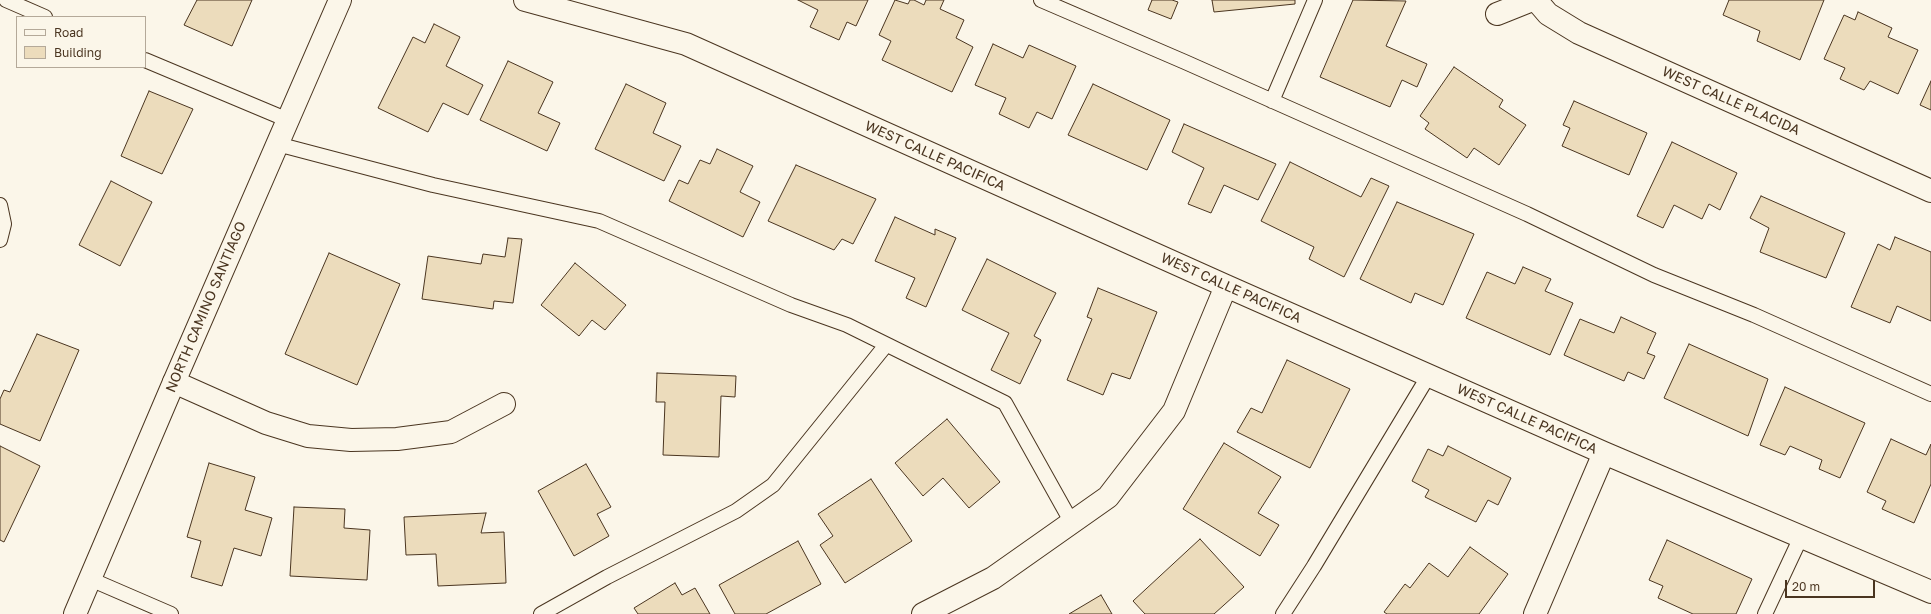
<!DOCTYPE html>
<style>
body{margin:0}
#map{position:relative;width:1931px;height:614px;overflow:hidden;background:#fbf6e9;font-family:"Golos Text",sans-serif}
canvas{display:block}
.legend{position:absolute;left:16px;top:16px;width:130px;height:52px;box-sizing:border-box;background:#fbf6e9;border:1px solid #b4a999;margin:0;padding:5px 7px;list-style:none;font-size:12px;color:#4a3520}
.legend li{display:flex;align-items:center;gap:8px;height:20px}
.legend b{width:20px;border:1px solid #b4a999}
.scale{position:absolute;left:1785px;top:580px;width:90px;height:18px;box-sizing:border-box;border:2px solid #4a3520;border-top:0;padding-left:5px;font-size:12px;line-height:14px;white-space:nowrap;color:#4a3520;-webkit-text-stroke:3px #fbf6e9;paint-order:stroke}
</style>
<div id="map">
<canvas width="1931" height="614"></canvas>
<ul class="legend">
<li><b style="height:5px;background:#fbf6e9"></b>Road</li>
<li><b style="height:11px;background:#ecdcbc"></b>Building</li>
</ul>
<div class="scale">20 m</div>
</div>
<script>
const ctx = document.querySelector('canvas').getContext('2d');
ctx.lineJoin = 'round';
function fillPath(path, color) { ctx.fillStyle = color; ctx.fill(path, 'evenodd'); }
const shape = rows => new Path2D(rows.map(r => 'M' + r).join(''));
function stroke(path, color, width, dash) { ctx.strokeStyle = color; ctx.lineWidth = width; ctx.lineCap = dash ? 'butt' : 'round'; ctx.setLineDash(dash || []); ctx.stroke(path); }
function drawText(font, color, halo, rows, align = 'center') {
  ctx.font = font + ' "Golos Text",sans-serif'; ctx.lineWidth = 3; ctx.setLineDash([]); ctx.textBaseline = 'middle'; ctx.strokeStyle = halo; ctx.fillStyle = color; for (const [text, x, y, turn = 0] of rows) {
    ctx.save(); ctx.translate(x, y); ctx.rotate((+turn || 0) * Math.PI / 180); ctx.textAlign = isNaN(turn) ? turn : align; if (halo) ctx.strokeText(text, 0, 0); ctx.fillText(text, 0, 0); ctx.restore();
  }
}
const building = shape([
 [197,0,252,0,232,46,184,25,197,0],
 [798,0,868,0,856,26,847,22,839,40,810,27,818,10,798,0],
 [895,0,908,4,910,0,914,0,924,5,926,0,944,0,940,9,964,20,956,38,973,47,952,92,882,60,891,41,879,35,895,0],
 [1152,0,1172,0,1178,2,1171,19,1148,10,1152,0],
 [1212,0,1295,0,1295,4,1214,12,1212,0],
 [1353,0,1406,1,1386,46,1427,64,1417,87,1402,80,1390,107,1320,77,1353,0],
 [1729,0,1824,0,1800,60,1757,41,1760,31,1723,15,1729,0],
 [1858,12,1892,28,1888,37,1918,50,1898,94,1870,81,1864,90,1840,79,1845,68,1824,59,1844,15,1855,20,1858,12],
 [434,24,460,37,446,66,483,85,468,115,443,103,428,132,378,108,413,37,425,43,434,24],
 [993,44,1023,58,1029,45,1076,66,1052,119,1037,112,1029,128,999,114,1006,98,975,85,993,44],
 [508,61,553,82,538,113,560,123,547,151,480,120,508,61],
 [1454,67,1503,100,1499,107,1526,125,1499,165,1474,148,1467,158,1425,129,1429,123,1420,116,1454,67],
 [1931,81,1931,110,1920,105,1931,81],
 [626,84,666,103,653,133,681,146,664,181,595,149,626,84],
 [1093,84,1170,120,1147,170,1068,135,1093,84],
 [149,91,193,109,162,174,121,156,149,91],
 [1574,101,1647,133,1629,175,1562,146,1570,128,1563,125,1574,101],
 [1184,124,1276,164,1258,200,1224,185,1211,213,1188,204,1204,168,1172,152,1184,124],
 [1672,142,1737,173,1720,210,1709,204,1702,219,1674,205,1663,228,1637,216,1672,142],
 [717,149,753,166,740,192,760,202,743,237,669,201,679,180,688,184,700,160,710,164,717,149],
 [1290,162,1361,197,1371,178,1389,186,1344,277,1309,259,1314,247,1261,221,1290,162],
 [796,165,876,199,853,244,842,239,834,250,768,221,796,165],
 [111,181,152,202,120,266,79,245,111,181],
 [1761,196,1845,233,1826,278,1760,252,1769,228,1750,218,1761,196],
 [1397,202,1474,234,1443,305,1415,293,1411,303,1360,279,1397,202],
 [895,217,935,235,935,229,956,238,926,307,906,298,915,278,875,261,895,217],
 [1895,237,1931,252,1931,321,1897,306,1890,323,1851,307,1878,244,1890,250,1895,237],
 [508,238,522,239,513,303,494,301,493,309,422,299,428,256,481,264,483,254,505,257,508,238],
 [329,253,400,284,357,385,285,354,329,253],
 [987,259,1056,293,1034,336,1041,340,1020,384,991,370,1009,333,962,310,987,259],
 [575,263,626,305,605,330,592,320,579,336,541,305,575,263],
 [1523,267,1551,279,1545,291,1573,303,1550,355,1466,318,1487,272,1515,284,1523,267],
 [1098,288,1157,312,1130,379,1112,373,1103,395,1067,380,1092,319,1087,317,1098,288],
 [1621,317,1656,333,1647,353,1655,356,1644,379,1628,372,1624,381,1564,355,1580,319,1614,333,1621,317],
 [37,334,79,350,40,441,0,424,0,399,4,390,10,392,37,334],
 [1689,344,1768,379,1748,436,1664,398,1689,344],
 [1287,360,1350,389,1310,468,1237,432,1251,408,1262,413,1287,360],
 [657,373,736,376,735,397,721,396,719,457,663,455,665,402,656,402,657,373],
 [1785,387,1865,423,1840,478,1819,469,1822,460,1790,446,1785,455,1760,445,1785,387],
 [947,419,1000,482,969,508,943,478,923,496,895,463,947,419],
 [1891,439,1926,455,1931,444,1931,484,1914,523,1882,509,1886,501,1867,492,1891,439],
 [1224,443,1281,477,1258,513,1279,525,1260,556,1183,509,1224,443],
 [0,446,40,466,4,542,0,540,0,446],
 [1448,446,1511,478,1498,505,1488,500,1476,522,1425,497,1429,490,1412,481,1428,449,1443,456,1448,446],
 [209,463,255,477,245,510,272,518,261,556,234,548,222,586,191,577,201,541,187,537,209,463],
 [586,464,611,507,597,514,609,536,574,556,538,491,586,464],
 [871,479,912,541,845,583,820,545,833,536,818,514,871,479],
 [294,507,345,509,344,528,370,530,367,580,290,576,294,507],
 [486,513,481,533,504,532,506,583,438,586,436,554,406,555,404,517,486,513],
 [1200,539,1244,587,1214,614,1145,614,1133,601,1200,539],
 [1667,540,1752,579,1736,614,1693,614,1658,598,1663,586,1649,580,1667,540],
 [798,541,821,584,766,614,735,614,719,585,798,541],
 [1470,547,1508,574,1479,614,1387,614,1384,612,1405,584,1410,588,1429,563,1448,577,1470,547],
 [675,583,682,595,695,588,710,614,638,614,634,608,675,583],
 [1101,595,1112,614,1069,614,1101,595]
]);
fillPath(building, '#ecdcbc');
stroke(building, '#4a3520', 1);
const service = shape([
 [6,0,45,17],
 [1041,0,1185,62,1527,214,1654,275,1754,315,1931,394],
 [145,60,288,120],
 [1272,101,1315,0],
 [277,144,433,185,599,221,791,305,847,325,1005,403,1072,523],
 [0,205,4,224,0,240],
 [90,579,171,614],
 [541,614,607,577,736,511,773,485,886,345],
 [1283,614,1314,566,1429,375],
 [1765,614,1801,537]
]);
const minor = shape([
 [525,0,686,44,1226,286,1604,453,1931,592],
 [1536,0,1548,14,1579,33,1931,191],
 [1497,14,1532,0],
 [174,382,266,423,308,436,351,440,397,439,451,432,504,404],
 [923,614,993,578,1108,497,1174,411,1226,286],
 [1535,614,1604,453]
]);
const tertiary = shape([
 [75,614,174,382,340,0]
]);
stroke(service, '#4a3520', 16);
stroke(minor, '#4a3520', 24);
stroke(tertiary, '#4a3520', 24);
stroke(service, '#fbf6e9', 14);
stroke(minor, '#fbf6e9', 22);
stroke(tertiary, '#fbf6e9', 22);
drawText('14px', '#4a3520', '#fbf6e9', [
 ["WEST CALLE PLACIDA",1731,101,24],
 ["WEST CALLE PACIFICA",935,156,24],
 ["WEST CALLE PACIFICA",1231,288,24],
 ["NORTH CAMINO SANTIAGO",206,307,-67],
 ["WEST CALLE PACIFICA",1527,419,24]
]);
</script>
